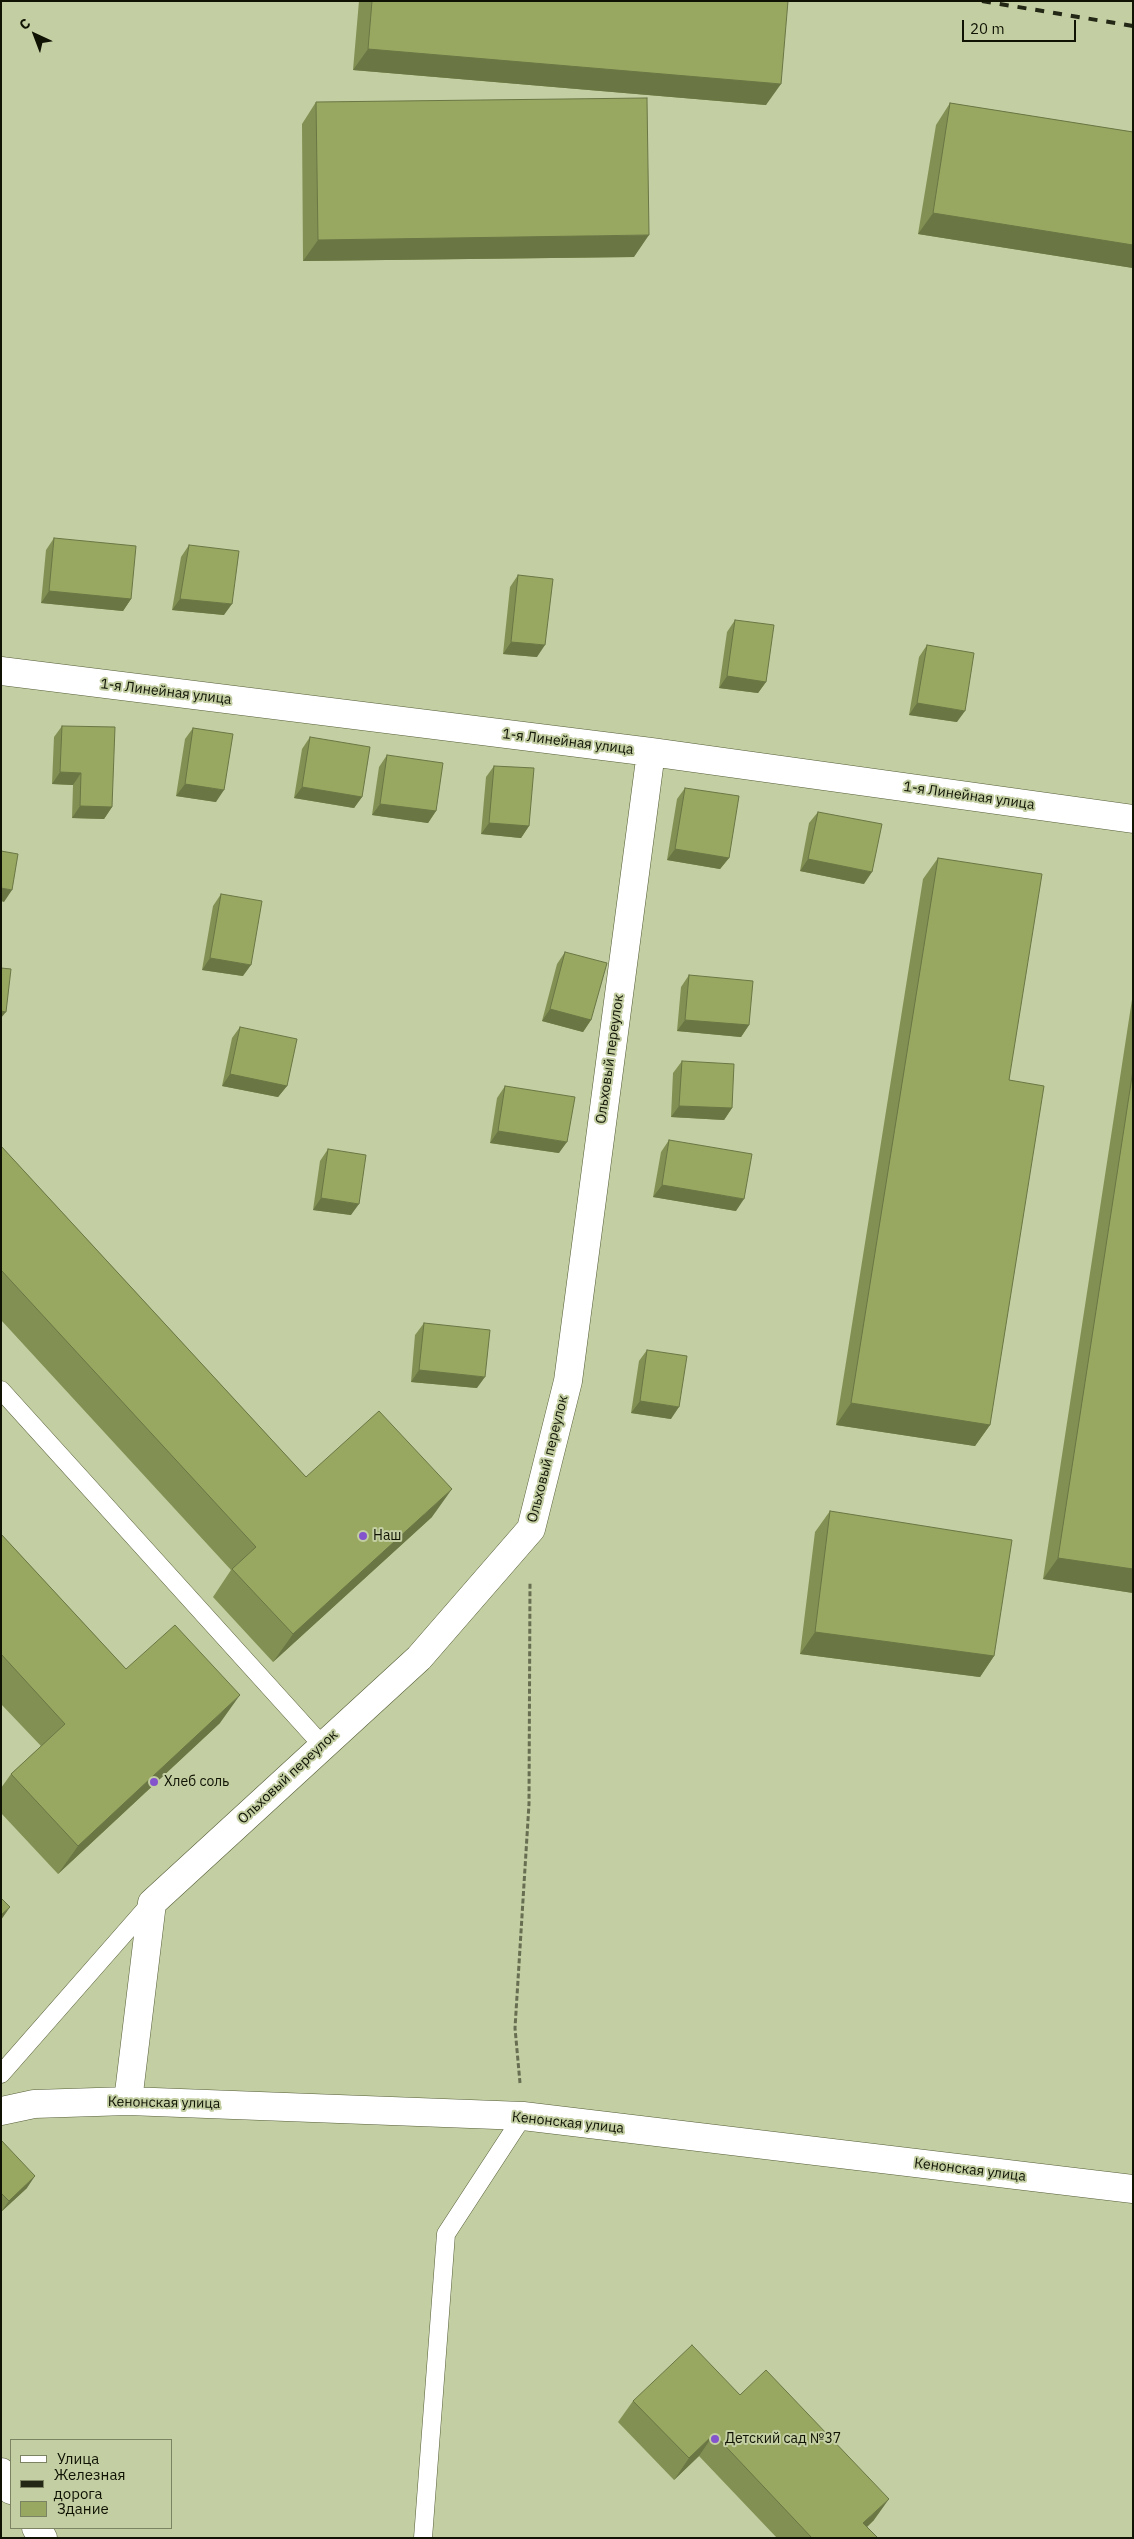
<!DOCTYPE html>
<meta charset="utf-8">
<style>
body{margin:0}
#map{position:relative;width:1134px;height:2539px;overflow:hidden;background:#c3cea2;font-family:"IBM Plex Sans",sans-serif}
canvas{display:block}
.frame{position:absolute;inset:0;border:2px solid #101304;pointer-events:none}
.legend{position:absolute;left:10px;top:2439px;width:162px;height:90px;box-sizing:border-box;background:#c3cea2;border:1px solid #7b8363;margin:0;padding:6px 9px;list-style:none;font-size:15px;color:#101304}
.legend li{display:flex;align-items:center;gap:10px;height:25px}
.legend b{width:25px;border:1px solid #7b8363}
.north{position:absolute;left:10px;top:10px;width:50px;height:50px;-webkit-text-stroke:4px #c3cea2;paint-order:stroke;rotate:317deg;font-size:14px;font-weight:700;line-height:20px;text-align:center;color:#101304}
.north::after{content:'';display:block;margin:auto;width:18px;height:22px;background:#101304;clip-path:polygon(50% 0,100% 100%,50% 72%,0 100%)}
.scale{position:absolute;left:962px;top:20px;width:114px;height:22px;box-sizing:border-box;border:2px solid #101304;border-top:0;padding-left:6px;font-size:15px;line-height:18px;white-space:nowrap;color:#101304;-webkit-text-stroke:4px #c3cea2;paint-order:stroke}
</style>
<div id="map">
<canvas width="1134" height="2539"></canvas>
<div class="frame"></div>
<ul class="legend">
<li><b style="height:6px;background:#fff"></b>Улица</li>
<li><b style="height:6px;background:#232715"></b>Железная дорога</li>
<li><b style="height:14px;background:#98a861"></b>Здание</li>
</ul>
<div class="north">С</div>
<div class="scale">20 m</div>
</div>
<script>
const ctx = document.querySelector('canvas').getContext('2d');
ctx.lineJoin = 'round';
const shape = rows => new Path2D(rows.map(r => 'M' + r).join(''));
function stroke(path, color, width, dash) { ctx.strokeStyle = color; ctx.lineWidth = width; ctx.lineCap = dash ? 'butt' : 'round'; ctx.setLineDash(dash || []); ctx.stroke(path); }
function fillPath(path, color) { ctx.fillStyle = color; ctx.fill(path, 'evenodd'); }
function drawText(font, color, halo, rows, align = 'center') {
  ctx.font = font + ' "IBM Plex Sans",sans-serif'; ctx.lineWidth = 4; ctx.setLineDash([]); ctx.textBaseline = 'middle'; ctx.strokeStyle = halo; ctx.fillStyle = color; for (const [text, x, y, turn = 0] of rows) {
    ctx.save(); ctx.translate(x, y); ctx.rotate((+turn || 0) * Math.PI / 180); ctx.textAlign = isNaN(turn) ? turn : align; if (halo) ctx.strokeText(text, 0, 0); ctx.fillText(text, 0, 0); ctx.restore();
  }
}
const lane = shape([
 [1,1390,322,1745],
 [1,2074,151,1903],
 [423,2538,446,2234,523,2116]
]);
const street = shape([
 [1,671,651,752,1133,819],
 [128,2101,152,1903,419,1658,531,1529,568,1381,651,752],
 [1,2111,34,2104,128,2101,523,2116,1133,2189],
 [1,2472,11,2490],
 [36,2528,43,2538]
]);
stroke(lane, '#555e37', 19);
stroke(street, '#555e37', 29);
stroke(shape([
 [520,2083,515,2028,529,1804,530,1583]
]), '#676e51', 3, [5, 2.5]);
stroke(lane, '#fff', 18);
stroke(street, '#fff', 28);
stroke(shape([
 [982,1,1133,26]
]), '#232715', 4, [9, 9]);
fillPath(shape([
 [359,1,788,1,766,105,353,70],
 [316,102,634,257,303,261,302,124],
 [950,103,1133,132,1133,268,918,234,936,125],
 [54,538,131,599,123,611,41,603,46,550],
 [189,545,224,615,172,610,181,557],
 [518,575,537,657,503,654,510,587],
 [735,620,766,682,758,693,719,688,727,632],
 [927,645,957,722,909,715,919,657],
 [62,726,112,807,104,819,72,818,73,785,52,784,54,737],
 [193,728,216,802,176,796,185,739],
 [310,737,362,797,354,808,294,798,302,749],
 [387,755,436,811,428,823,372,815,379,767],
 [494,766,529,826,521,838,481,834,486,777],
 [685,788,729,858,720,869,667,860,677,799],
 [818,812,864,884,800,871,809,823],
 [938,858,990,1425,975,1446,836,1425,923,879],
 [221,894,243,976,202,970,213,906],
 [565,952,591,1020,583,1032,542,1021,557,964],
 [689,975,749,1025,741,1037,677,1031,681,987],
 [1133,993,1133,1593,1043,1579],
 [240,1027,287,1086,278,1097,222,1086,232,1038],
 [682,1061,732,1108,724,1120,671,1117,673,1073],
 [505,1086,559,1153,490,1143,497,1098],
 [669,1140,736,1211,653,1197,661,1152],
 [1,1146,306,1477,432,1517,273,1662,213,1597,231,1570,1,1320],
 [328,1149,351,1215,313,1210,320,1161],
 [424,1323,477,1388,411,1382,415,1335],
 [647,1350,671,1419,631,1413,639,1361],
 [830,1511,994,1656,980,1677,800,1654,815,1532],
 [1,1534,126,1669,220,1723,58,1874,1,1813,1,1788,11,1774,41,1746,1,1704],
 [1,2140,27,2188,1,2212],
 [740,2395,874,2520,867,2527,878,2538,777,2538,699,2456,674,2480,618,2422,633,2401]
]), '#839053');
fillPath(shape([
 [368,49,781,84,766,105,353,70],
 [933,213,1133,245,1133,268,918,234],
 [649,235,634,257,303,261,318,240],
 [49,591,131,599,123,611,41,603],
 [180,599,232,604,224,615,172,610],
 [511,642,545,645,537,657,503,654],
 [727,676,766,682,758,693,719,688],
 [917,703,965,711,957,722,909,715],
 [60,772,81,773,73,785,52,784],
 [185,784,224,790,216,802,176,796],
 [302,787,362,797,354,808,294,798],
 [380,804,436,811,428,823,372,815],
 [80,806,112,807,104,819,72,818],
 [489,823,529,826,521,838,481,834],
 [675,849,729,858,720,869,667,860],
 [808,859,872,872,864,884,800,871],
 [1,888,12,890,4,902,1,901],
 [210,958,251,965,243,976,202,970],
 [550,1009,591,1020,583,1032,542,1021],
 [1,1011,6,1012,1,1018],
 [685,1020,749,1025,741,1037,677,1031],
 [230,1074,287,1086,278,1097,222,1086],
 [679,1106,732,1108,724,1120,671,1117],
 [498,1131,567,1142,559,1153,490,1143],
 [662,1185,744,1199,736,1211,653,1197],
 [321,1198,359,1204,351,1215,313,1210],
 [419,1370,485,1377,477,1388,411,1382],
 [640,1401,679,1407,671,1419,631,1413],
 [851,1403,990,1425,975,1446,836,1425],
 [452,1489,432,1517,273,1662,293,1634],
 [1058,1558,1133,1569,1133,1593,1043,1579],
 [815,1632,994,1656,980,1677,800,1654],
 [240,1695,220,1723,58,1874,78,1846],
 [10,1907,1,1920,1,1915],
 [35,2176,27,2188,1,2212,9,2201],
 [714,2434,699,2456,674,2480,689,2458],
 [889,2499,874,2520,855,2538,863,2523]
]), '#6a7644');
const building = shape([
 [372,1,788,1,781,84,368,49,372,1],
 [647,98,649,235,318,240,316,102,647,98],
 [950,103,1133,132,1133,245,933,213,950,103],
 [54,538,136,546,131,599,49,591,54,538],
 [189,545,239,551,232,604,180,599,189,545],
 [518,575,553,579,545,645,511,642,518,575],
 [735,620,774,625,766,682,727,676,735,620],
 [927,645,974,653,965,711,917,703,927,645],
 [62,726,115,727,112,807,80,806,81,773,60,772,62,726],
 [193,728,233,734,224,790,185,784,193,728],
 [310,737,370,747,362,797,302,787,310,737],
 [387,755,443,763,436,811,380,804,387,755],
 [494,766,534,768,529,826,489,823,494,766],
 [685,788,739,796,729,858,675,849,685,788],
 [818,812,882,824,872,872,808,859,818,812],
 [1,851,18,854,12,890,1,888,1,851],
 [938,858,1042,874,1009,1080,1044,1086,990,1425,851,1403,938,858],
 [221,894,262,901,251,965,210,958,221,894],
 [565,952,607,963,591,1020,550,1009,565,952],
 [1,968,11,969,6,1012,1,1011,1,968],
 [689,975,753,981,749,1025,685,1020,689,975],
 [240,1027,297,1039,287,1086,230,1074,240,1027],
 [682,1061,734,1064,732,1108,679,1106,682,1061],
 [1133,1070,1133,1569,1058,1558,1133,1070],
 [505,1086,575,1097,567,1142,498,1131,505,1086],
 [669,1140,752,1154,744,1199,662,1185,669,1140],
 [1,1146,306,1477,379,1411,452,1489,293,1634,232,1569,256,1547,1,1270,1,1146],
 [328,1149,366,1155,359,1204,321,1198,328,1149],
 [424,1323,490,1330,485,1377,419,1370,424,1323],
 [647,1350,687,1356,679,1407,640,1401,647,1350],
 [830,1511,1012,1540,994,1656,815,1632,830,1511],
 [1,1534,126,1669,175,1625,240,1695,78,1846,11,1774,65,1724,1,1654,1,1534],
 [1,1898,10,1907,1,1915,1,1898],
 [1,2140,35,2176,9,2201,1,2193,1,2140],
 [692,2345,740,2395,766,2370,889,2499,863,2523,878,2538,812,2538,714,2434,689,2458,633,2401,692,2345]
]);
fillPath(building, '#98a861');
stroke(building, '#6a7644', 1);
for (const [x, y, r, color] of [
 [363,1536,5,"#8454cd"],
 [154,1782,5,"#8454cd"],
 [715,2439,5,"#8454cd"]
]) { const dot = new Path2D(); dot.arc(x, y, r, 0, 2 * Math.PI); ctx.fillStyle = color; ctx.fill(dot); stroke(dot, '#c3cea2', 2); }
drawText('14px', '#101304', '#c3cea2', [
 ["1-я Линейная улица",166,692,7],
 ["1-я Линейная улица",568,742,7],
 ["1-я Линейная улица",969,796,8],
 ["Ольховый переулок",610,1059,-82],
 ["Ольховый переулок",548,1459,-76],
 ["Ольховый переулок",288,1777,-43],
 ["Кенонская улица",164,2103,1],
 ["Кенонская улица",568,2123,6],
 ["Кенонская улица",970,2170,7]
]);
drawText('14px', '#101304', '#c3cea2', [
 ["Наш",373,1536],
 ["Хлеб соль",164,1782],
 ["Детский сад №37",725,2439]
], 'left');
</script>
